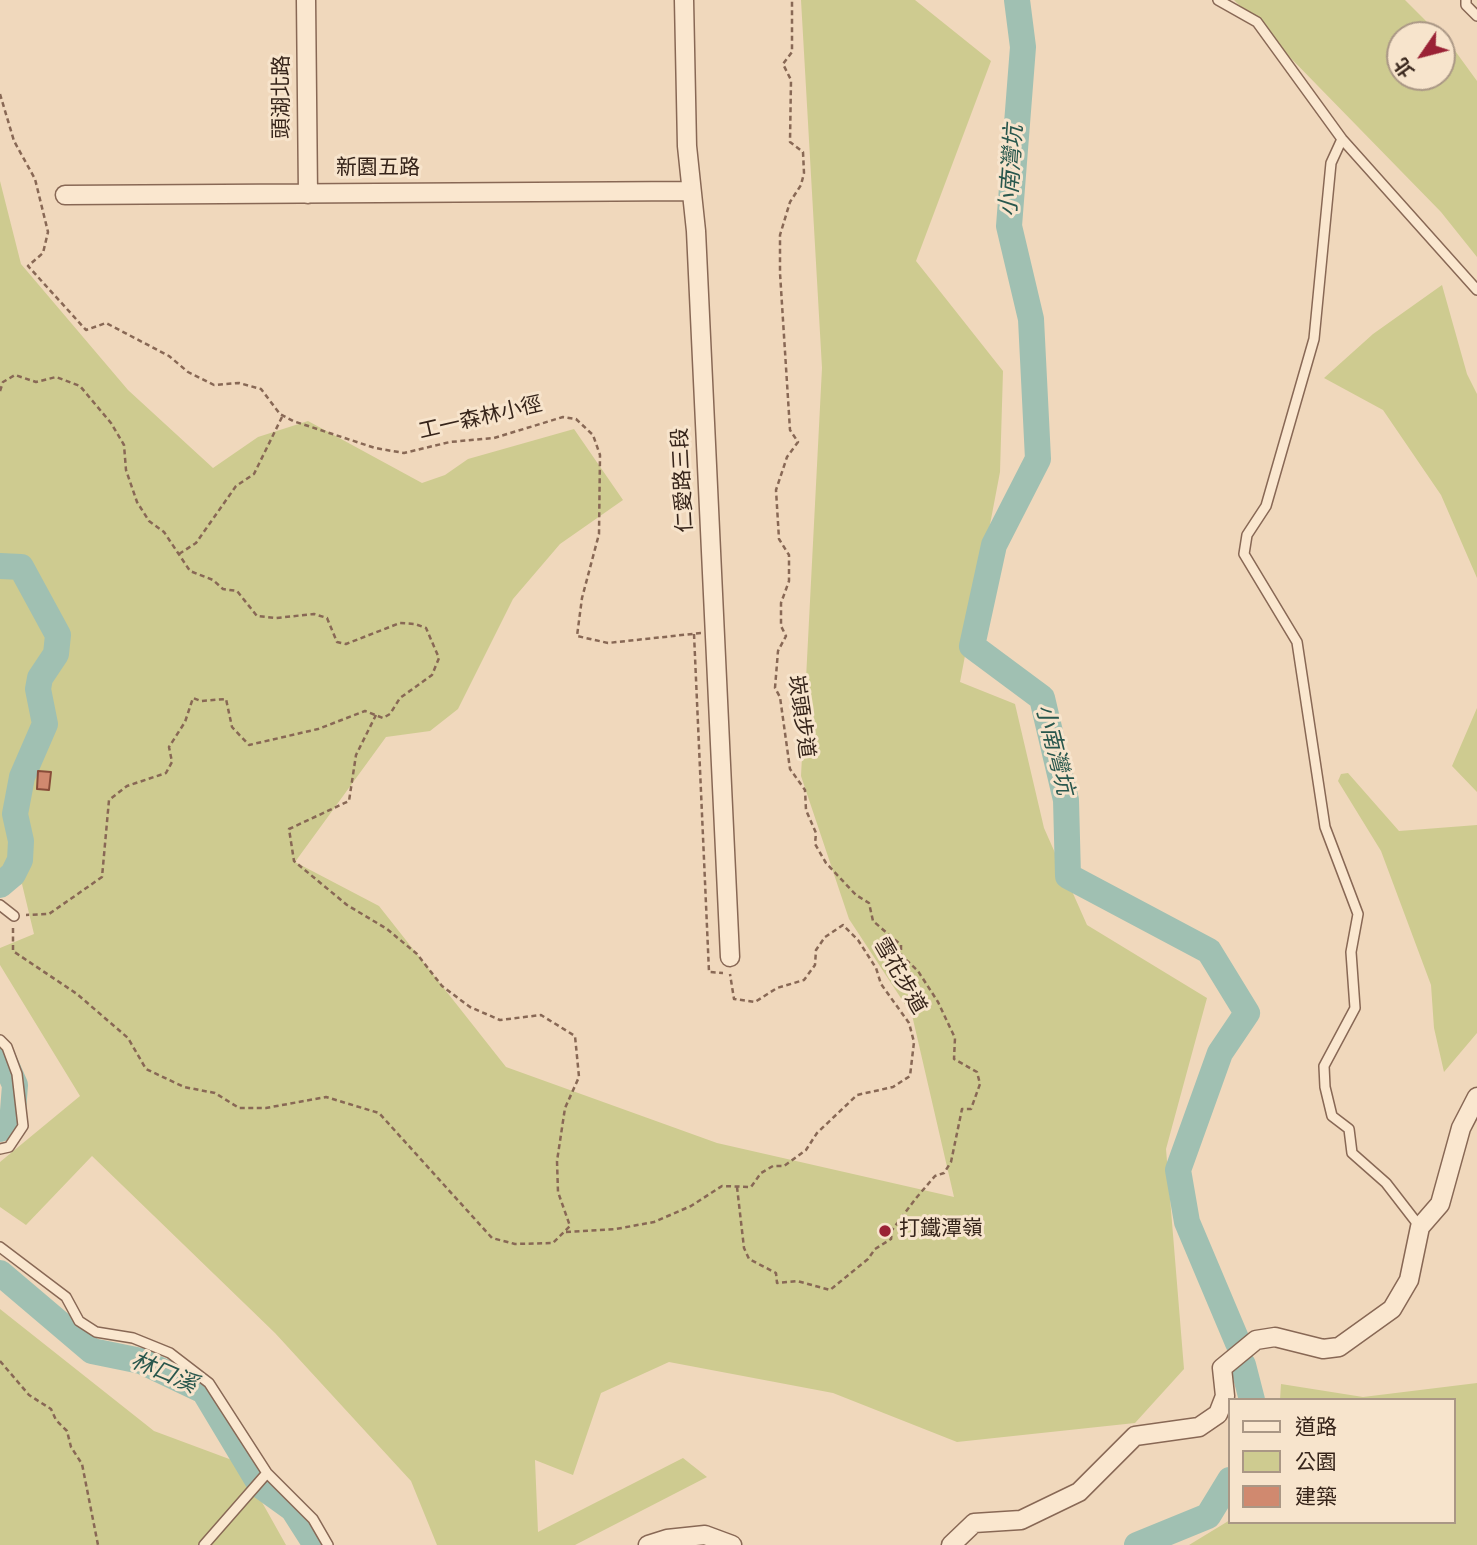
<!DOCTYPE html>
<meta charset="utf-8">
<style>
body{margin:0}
#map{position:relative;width:1477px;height:1545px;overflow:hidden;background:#f0d8bc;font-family:Spectral,"Noto Sans TC",serif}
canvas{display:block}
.legend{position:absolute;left:1228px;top:1398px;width:228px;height:126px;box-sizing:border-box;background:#f7e4cc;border:2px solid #aa9785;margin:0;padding:9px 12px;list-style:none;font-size:21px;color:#36241a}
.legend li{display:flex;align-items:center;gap:14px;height:35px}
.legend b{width:35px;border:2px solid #aa9785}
.north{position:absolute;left:1386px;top:21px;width:70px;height:70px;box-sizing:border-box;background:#f7e4cc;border:2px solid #aa9785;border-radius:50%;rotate:235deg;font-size:19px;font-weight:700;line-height:28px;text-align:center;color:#36241a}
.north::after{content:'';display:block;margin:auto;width:24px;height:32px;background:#9a2235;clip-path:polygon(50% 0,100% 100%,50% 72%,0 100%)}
</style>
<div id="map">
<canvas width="1477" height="1545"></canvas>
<ul class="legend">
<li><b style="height:9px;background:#fae7cf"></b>道路</li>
<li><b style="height:19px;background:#cecb90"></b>公園</li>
<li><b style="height:19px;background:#d0896f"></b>建築</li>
</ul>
<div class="north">北</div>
</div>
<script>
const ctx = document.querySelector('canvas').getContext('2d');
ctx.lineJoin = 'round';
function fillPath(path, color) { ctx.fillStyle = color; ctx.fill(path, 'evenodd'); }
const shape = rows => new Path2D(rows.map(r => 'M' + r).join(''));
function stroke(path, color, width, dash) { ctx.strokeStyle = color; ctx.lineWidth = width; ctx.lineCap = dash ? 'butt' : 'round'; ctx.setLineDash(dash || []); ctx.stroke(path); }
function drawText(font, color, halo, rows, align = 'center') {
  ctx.font = font + ' Spectral,"Noto Sans TC",serif'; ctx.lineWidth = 6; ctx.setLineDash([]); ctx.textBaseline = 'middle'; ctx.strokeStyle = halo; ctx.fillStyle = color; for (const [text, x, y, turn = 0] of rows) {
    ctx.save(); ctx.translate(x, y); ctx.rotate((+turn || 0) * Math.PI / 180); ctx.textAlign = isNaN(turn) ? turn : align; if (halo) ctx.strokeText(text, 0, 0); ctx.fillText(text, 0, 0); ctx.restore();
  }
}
fillPath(shape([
 [801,0,915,0,991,61,916,261,1003,371,1000,472,960,682,1015,704,1044,828,1087,925,1207,998,1166,1149,1184,1369,1135,1423,957,1442,833,1393,669,1362,601,1393,573,1475,535,1460,538,1532,683,1458,707,1477,575,1545,437,1545,411,1481,275,1333,92,1156,26,1225,0,1207,0,1162,80,1096,0,965,0,948,34,934,22,884,0,894,0,181,21,264,128,390,213,468,258,437,308,421,422,483,445,475,468,459,574,429,623,500,560,544,513,599,458,709,430,731,386,737,295,862,379,906,506,1067,717,1143,954,1197,912,1015,849,919,801,776,822,368],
 [1234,0,1405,0,1440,35,1400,35,1400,77,1442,77,1442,37,1453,48,1477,81,1477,257,1441,212],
 [1442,285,1467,374,1477,394,1477,578,1441,495,1383,410,1324,378,1373,334],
 [1477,708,1477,792,1452,766],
 [1348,773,1399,831,1477,825,1477,1033,1444,1072,1434,1028,1431,985,1381,851,1338,781,1341,774],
 [0,1309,154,1431,240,1463,286,1545,0,1545],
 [1477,1383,1477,1545,1189,1545,1230,1520,1230,1522,1454,1522,1454,1400,1280,1400,1281,1384,1363,1397]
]), '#cecb90');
stroke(shape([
 [1017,0,1023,47,1009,226,1031,319,1038,459,994,545,972,646,1042,698,1066,800,1068,876,1209,951,1247,1013,1220,1053,1178,1170,1187,1222,1238,1343],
 [0,566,21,567,58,635,56,654,40,678,38,689,45,724,22,777,15,814,21,841,20,860,13,874,0,885],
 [0,1051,15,1085,12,1124,0,1129],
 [0,1273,92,1351,141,1361,204,1391,261,1486,293,1509,316,1545],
 [1243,1365,1252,1400],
 [1137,1545,1208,1516,1230,1480]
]), '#a0c0b2', 26);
const building = shape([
 [38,771,51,772,49,790,37,789,38,771]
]);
fillPath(building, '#d0896f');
stroke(building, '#884c39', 2);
const service = shape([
 [1218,0,1257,22,1342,139,1477,290],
 [1466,0,1466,5,1477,16],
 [1342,139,1331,163,1314,339,1266,506,1247,535,1244,554,1297,642,1325,827,1358,914,1351,952,1355,1008,1324,1066,1325,1087,1332,1116,1349,1129,1352,1153,1386,1183,1420,1227],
 [0,905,14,916],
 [0,1040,7,1047,17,1074,23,1126,9,1147,0,1149],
 [0,1247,66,1297,79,1321,96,1332,133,1338,170,1353,209,1383,267,1473,313,1519,328,1545],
 [204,1545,267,1473]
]);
const minor = shape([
 [306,0,308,194],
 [684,0,687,146,696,231,730,957],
 [65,195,691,191],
 [648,1545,667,1539,705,1535,732,1545],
 [951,1545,974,1523,1021,1520,1079,1492,1135,1436,1199,1427,1218,1414,1225,1396,1222,1368,1256,1340,1275,1337,1323,1349,1339,1347,1392,1309,1409,1280,1420,1227,1440,1204,1461,1128,1477,1097]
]);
stroke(service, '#886855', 12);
stroke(minor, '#886855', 21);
stroke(shape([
 [0,94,14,141,35,179,48,232,43,253,28,266,86,330,106,323,169,356,188,372,214,385,239,383,261,389,280,414,293,421,375,448,404,453,450,442,494,438,563,417,576,419,593,435,600,455,599,534,582,598,577,636,608,643,701,633],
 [0,391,3,382,15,375,36,382,56,377,80,386,111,423,124,445,126,470,137,502,149,521,164,532,190,571,213,580,223,589,237,591,257,616,276,618,314,614,327,618,337,642,346,644,400,623,415,624,426,628,439,658,432,675,400,698,390,714,383,718,365,711,318,729,249,745,232,727,226,699,201,701,193,698,185,722,169,747,172,762,166,773,127,786,109,800,102,877,49,914,26,915],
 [179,554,196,543,236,486,254,474,282,417],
 [694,634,709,972,723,973],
 [13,928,13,951,77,994,128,1038,146,1069,184,1087,215,1093,239,1108,266,1108,326,1097,379,1113,492,1238,515,1244,553,1243,570,1226,558,1192,557,1161,565,1108,579,1077,575,1036,541,1015,500,1020,470,1007,442,986,417,954,387,929,347,905,294,861,289,829,349,801,356,755,376,715],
 [737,1187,744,1248,749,1259,776,1273,777,1283,797,1281,830,1290,868,1259,875,1249,891,1239,892,1230,917,1197,935,1176,944,1173,951,1162,962,1109,971,1109,980,1084,977,1072,954,1059,955,1038,938,1002,918,971,901,955,901,945,873,921,869,903,856,895,826,863,815,844,816,833,806,810,805,790,790,769,780,697,775,688,778,651,786,636,781,626,781,603,789,581,789,555,779,539,776,490,787,457,798,442,790,430,780,273,780,235,790,202,801,185,804,173,803,152,790,142,791,80,783,64,792,52,792,0],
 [566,1232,616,1229,654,1222,691,1206,722,1186,751,1187,761,1173,773,1166,784,1166,806,1150,817,1133,857,1095,893,1087,910,1076,914,1042,909,1023,881,984,876,968,858,940,843,925,825,937,816,950,815,965,804,980,777,988,755,1002,734,999,730,974],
 [0,1361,29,1395,51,1409,56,1420,67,1431,71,1447,82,1464,98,1545]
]), '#886855', 2.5, [5, 3.5]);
stroke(service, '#fae7cf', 9);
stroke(minor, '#fae7cf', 18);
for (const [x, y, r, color] of [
 [885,1231,7,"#9a2235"]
]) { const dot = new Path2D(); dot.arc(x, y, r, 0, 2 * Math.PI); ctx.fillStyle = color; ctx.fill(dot); stroke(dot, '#f7e4cc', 2.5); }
drawText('21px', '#36241a', '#f7e4cc', [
 ["頭湖北路",284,97,-90],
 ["新園五路",378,170],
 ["工一森林小徑",481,420,-13],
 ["仁愛路三段",685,480,-93],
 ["崁頭步道",799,717,82],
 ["雪花步道",898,977,60]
]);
drawText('21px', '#36241a', '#f7e4cc', [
 ["打鐵潭嶺",899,1231]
], 'left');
drawText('italic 23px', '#29574d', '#f7e4cc', [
 ["小南灣坑",1014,171,-86],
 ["小南灣坑",1052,750,76],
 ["林口溪",163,1375,23]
]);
</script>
